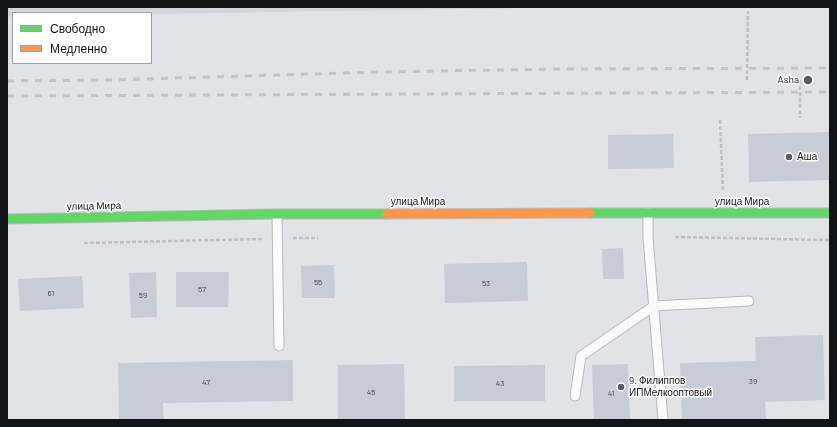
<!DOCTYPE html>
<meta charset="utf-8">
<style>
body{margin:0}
#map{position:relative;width:837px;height:427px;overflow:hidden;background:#e2e3e6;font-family:Barlow,sans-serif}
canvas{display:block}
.frame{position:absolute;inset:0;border:8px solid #121315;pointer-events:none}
.legend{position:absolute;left:12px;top:12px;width:140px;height:52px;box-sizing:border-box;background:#fff;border:1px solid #a0a1a1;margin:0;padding:5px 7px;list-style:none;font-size:12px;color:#121315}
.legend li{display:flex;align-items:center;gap:8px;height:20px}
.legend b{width:20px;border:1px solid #a0a1a1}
</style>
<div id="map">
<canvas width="837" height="427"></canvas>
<div class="frame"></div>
<ul class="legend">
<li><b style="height:5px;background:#63d668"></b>Свободно</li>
<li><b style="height:5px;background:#ff974d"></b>Медленно</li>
</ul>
</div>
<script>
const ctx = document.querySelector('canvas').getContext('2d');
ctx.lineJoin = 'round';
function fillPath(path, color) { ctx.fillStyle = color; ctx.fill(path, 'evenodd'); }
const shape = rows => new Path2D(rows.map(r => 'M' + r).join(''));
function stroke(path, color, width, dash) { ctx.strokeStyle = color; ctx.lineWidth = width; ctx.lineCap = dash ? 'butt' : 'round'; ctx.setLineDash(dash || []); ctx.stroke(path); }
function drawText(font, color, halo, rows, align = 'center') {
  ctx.font = font + ' Barlow,sans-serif'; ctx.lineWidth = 3; ctx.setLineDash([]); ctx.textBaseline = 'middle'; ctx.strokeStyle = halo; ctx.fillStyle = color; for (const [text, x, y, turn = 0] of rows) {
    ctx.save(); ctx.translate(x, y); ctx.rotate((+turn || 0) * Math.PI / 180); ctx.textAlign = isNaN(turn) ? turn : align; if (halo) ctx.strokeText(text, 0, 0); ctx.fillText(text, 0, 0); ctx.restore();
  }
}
fillPath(shape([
 [7,7,531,7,526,8,151,14,151,13,13,13,13,16,7,17]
]), '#d3d6de');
fillPath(shape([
 [830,132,830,180,749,182,748,134],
 [673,134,674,168,608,169,608,135],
 [623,248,624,279,603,279,602,249],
 [527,262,528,301,445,303,444,264],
 [334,265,335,298,302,298,301,266],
 [156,272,157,317,131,318,129,273],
 [176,272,229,272,228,307,176,307],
 [82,276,84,308,20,311,18,279],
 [823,335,825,400,765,402,766,420,682,420,680,363,756,361,755,337],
 [293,360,293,401,163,403,164,420,119,420,118,363],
 [404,364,405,419,338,420,338,365],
 [628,364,630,420,594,420,592,365],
 [545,365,545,401,454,401,454,366]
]), '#c8ccd7');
const lane = shape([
 [648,213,648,237,663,420],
 [277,214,279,346],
 [575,396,581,356,654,306,749,301]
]);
const fast = shape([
 [590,213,830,213],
 [7,219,277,214,387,214]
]);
const slow = shape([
 [387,214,590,213]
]);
stroke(lane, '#b7b8ba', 11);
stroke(fast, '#b7b8ba', 11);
stroke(slow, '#b7b8ba', 11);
stroke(shape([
 [747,80,748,11],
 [800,80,800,118],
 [720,120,723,191],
 [675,237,830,240],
 [293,238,318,238],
 [84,243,262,239]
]), '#c1c1c2', 2.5, [4, 2]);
stroke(lane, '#fbfbfb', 9);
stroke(fast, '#63d668', 9);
stroke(slow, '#ff974d', 9);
stroke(shape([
 [7,81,110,80,378,72,560,69,830,68],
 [7,96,830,92]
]), '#c5c5c6', 3, [7, 7]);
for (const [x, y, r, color] of [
 [808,80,5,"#5b5c5e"],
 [789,157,4,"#5b5c5e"],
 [621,387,4,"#5b5c5e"]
]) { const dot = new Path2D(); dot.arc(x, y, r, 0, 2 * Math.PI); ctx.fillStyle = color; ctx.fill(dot); stroke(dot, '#fff', 1.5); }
drawText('8px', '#404146', null, [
 ["55",318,282],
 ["53",486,283],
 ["57",202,289],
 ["61",51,293],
 ["59",143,295],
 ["39",753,381],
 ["47",206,382],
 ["43",500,383],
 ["45",371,392],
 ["41",611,393]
]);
drawText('10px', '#121315', '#fff', [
 ["Asha",799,80,"right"],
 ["Аша",797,157],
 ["9. Филиппов",629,381],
 ["ИПМелкооптовый",629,393]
], 'left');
drawText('10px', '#121315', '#fff', [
 ["улица Мира",418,202],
 ["улица Мира",742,202],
 ["улица Мира",94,206,-1]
]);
</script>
